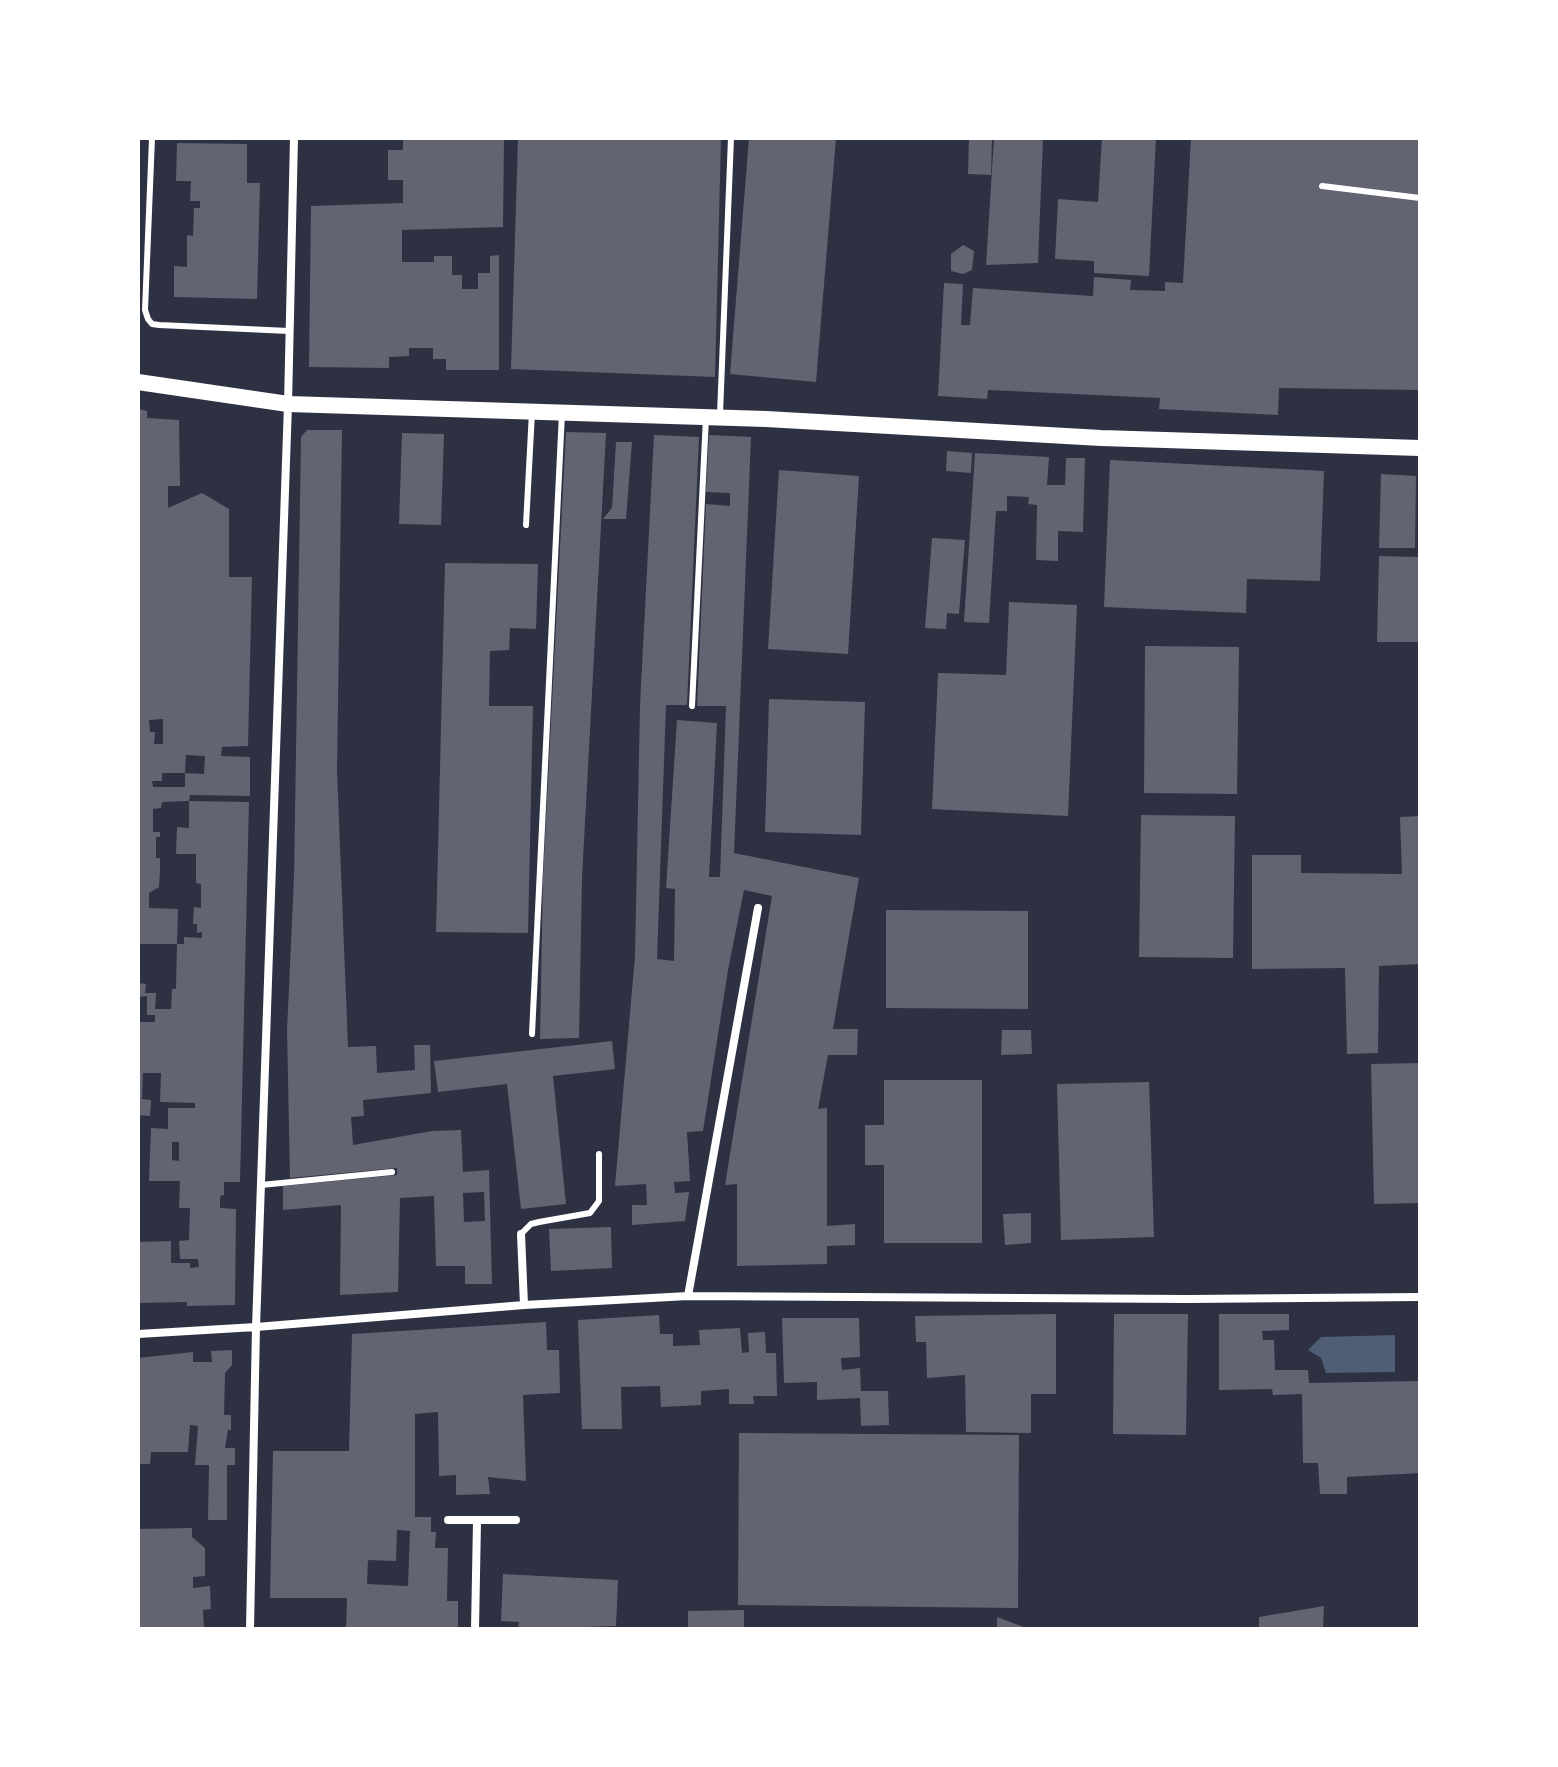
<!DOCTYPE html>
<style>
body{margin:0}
#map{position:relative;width:1558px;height:1767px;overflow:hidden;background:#2d3142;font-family:"Work Sans",sans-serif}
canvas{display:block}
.frame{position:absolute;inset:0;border:140px solid #fff;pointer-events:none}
</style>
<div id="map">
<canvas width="1558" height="1767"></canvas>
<div class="frame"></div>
</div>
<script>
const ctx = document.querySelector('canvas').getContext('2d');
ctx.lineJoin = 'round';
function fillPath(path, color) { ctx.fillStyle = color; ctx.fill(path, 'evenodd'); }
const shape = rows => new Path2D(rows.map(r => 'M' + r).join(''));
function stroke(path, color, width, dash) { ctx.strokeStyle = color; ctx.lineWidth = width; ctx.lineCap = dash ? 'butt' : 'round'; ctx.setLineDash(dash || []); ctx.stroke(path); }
fillPath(shape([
 [1395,1335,1395,1372,1326,1373,1321,1358,1308,1350,1321,1337]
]), '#4f5d75');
fillPath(shape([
 [403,138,504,138,503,227,402,230,402,262,434,262,434,256,452,256,452,275,462,275,462,289,478,289,478,273,490,273,490,256,499,255,499,370,446,370,446,359,433,359,433,348,409,348,409,356,389,357,389,368,309,367,311,206,403,203,403,180,388,180,388,150,403,150],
 [518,138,721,138,715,377,511,369],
 [749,138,836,138,816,382,730,374],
 [969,138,992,138,991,175,968,174],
 [994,138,1043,138,1038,263,986,265],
 [1102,138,1156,138,1149,276,1094,273,1094,261,1055,259,1058,199,1098,202],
 [1191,138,1420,138,1420,390,1279,388,1278,415,1159,409,1160,398,988,390,987,399,938,396,944,283,963,284,961,325,970,325,973,288,1093,296,1094,277,1131,280,1130,290,1165,291,1165,282,1183,283],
 [177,143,247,144,247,183,260,183,257,299,174,297,174,266,187,267,187,235,193,236,194,208,200,208,200,201,190,201,191,181,176,181],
 [963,245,974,251,972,270,963,274,951,271,951,254],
 [138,409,147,411,147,418,179,420,180,486,168,486,168,508,202,493,229,509,229,577,252,577,248,746,222,747,221,756,250,757,250,796,190,795,189,801,162,802,161,808,153,809,153,832,160,832,160,837,156,837,156,858,160,858,160,870,159,887,149,893,149,908,178,909,177,944,138,944],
 [163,719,163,744,154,744,155,732,150,732,149,720],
 [186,755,205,756,204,774,185,773],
 [162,773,185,773,185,787,153,787,152,781,162,781],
 [307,430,342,430,337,771,348,1047,376,1046,377,1073,415,1070,414,1045,430,1045,431,1093,363,1100,364,1116,351,1117,353,1145,432,1131,461,1130,463,1172,489,1170,492,1284,465,1284,465,1266,436,1266,434,1196,400,1198,398,1292,340,1295,341,1205,283,1210,283,1186,397,1175,397,1168,290,1178,287,1031,294,877,301,437],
 [484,1192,485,1221,464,1222,463,1193],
 [566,432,606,433,582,878,579,1038,540,1039,543,877],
 [402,433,444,434,441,525,399,524],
 [654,435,699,437,687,705,666,705,657,959,674,961,675,889,666,888,677,720,717,723,709,877,720,877,726,706,697,706,706,504,730,506,730,493,706,492,709,435,751,437,734,853,859,878,833,1029,858,1029,857,1055,828,1055,818,1109,827,1108,827,1226,855,1224,855,1245,827,1246,827,1264,737,1266,737,1184,725,1185,772,896,744,890,728,970,703,1131,687,1132,690,1181,674,1182,675,1193,689,1192,685,1221,632,1225,632,1205,647,1205,646,1184,615,1186,635,956,640,705],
 [616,442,632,442,626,519,603,519,612,508],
 [947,451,972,453,971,473,946,471],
 [975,453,1049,457,1047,485,1065,485,1066,458,1085,458,1083,532,1058,531,1058,561,1036,560,1037,505,1028,504,1029,497,1007,496,1007,511,996,511,989,623,964,622],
 [1110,460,1324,471,1320,581,1247,579,1246,613,1104,607],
 [779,470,859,476,848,654,768,649],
 [1381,474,1416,476,1415,548,1379,548],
 [932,538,965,540,959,614,947,613,946,629,925,628],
 [1379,556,1420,557,1420,642,1377,642],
 [445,563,538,564,536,629,510,628,509,650,490,651,489,706,533,706,528,933,436,932],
 [1009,602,1077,605,1068,816,932,809,938,673,1006,675],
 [1145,646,1239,647,1237,794,1144,793],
 [769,699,865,702,861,835,765,832],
 [189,801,249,802,240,1182,224,1182,224,1195,220,1196,220,1208,236,1209,235,1305,187,1306,187,1302,138,1303,138,1242,171,1241,171,1263,190,1263,190,1268,199,1267,198,1259,180,1259,179,1241,189,1240,190,1208,179,1208,180,1181,149,1181,151,1128,168,1129,168,1108,195,1108,195,1103,160,1102,161,1073,143,1073,142,1099,151,1100,150,1116,138,1115,138,1022,155,1022,155,1015,147,1015,147,996,138,997,138,983,146,984,145,993,156,993,155,1009,171,1009,172,989,176,989,177,944,184,944,184,937,202,938,202,932,197,933,197,924,193,924,194,907,201,908,201,884,196,883,196,854,176,854,177,827,189,828],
 [172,1142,179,1142,179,1161,172,1160],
 [1141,815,1235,816,1233,958,1139,957],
 [1420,816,1420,964,1379,966,1378,1053,1347,1054,1345,968,1252,969,1252,855,1301,855,1301,873,1402,874,1400,817],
 [886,910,1028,911,1028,1009,886,1008],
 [1002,1030,1031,1030,1032,1054,1001,1055],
 [612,1041,615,1069,553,1076,566,1204,521,1209,507,1084,438,1092,434,1061],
 [1420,1063,1420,1203,1374,1204,1371,1064],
 [884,1080,982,1080,982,1243,884,1243,884,1165,865,1165,865,1125,884,1125],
 [1149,1082,1154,1237,1061,1240,1057,1084],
 [1031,1213,1031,1243,1005,1245,1003,1214],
 [611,1227,612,1268,551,1271,549,1229],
 [1056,1314,1056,1394,1031,1394,1031,1433,966,1432,965,1375,927,1378,926,1342,916,1342,915,1316],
 [1114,1314,1188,1314,1186,1435,1113,1434],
 [1219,1314,1289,1314,1289,1330,1262,1331,1263,1340,1274,1340,1275,1370,1308,1370,1309,1383,1420,1381,1420,1473,1347,1477,1347,1494,1320,1494,1318,1463,1303,1463,1302,1394,1273,1395,1272,1389,1219,1390],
 [659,1315,660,1334,673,1334,673,1346,700,1345,699,1330,740,1328,742,1353,749,1352,748,1333,765,1332,766,1353,776,1353,777,1396,753,1396,754,1404,729,1404,729,1389,701,1391,701,1405,661,1407,660,1386,621,1387,622,1429,582,1429,578,1320],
 [782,1318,859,1318,860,1357,841,1358,842,1370,860,1368,861,1391,888,1391,889,1425,861,1426,860,1398,817,1400,817,1382,784,1383],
 [546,1322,547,1350,559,1350,560,1393,523,1395,526,1481,488,1477,490,1494,456,1495,456,1475,439,1476,438,1412,415,1414,415,1517,431,1517,431,1532,436,1532,435,1548,448,1548,447,1601,458,1601,458,1629,346,1629,347,1598,270,1598,273,1451,349,1451,352,1334],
 [397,1530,410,1531,408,1586,367,1584,368,1560,396,1561],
 [232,1350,232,1365,225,1373,224,1415,231,1415,231,1430,228,1430,225,1448,235,1448,235,1465,227,1465,227,1520,208,1520,209,1465,195,1465,198,1426,190,1425,188,1452,151,1452,150,1464,138,1464,138,1358,193,1352,193,1362,212,1362,211,1351],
 [739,1433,1019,1435,1018,1608,738,1605],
 [192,1528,192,1537,205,1548,205,1576,193,1577,193,1588,210,1586,211,1609,203,1610,204,1627,138,1629,138,1529],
 [503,1574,618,1580,616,1626,518,1629,519,1622,501,1621],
 [1324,1606,1323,1629,1259,1629,1259,1617],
 [744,1610,744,1629,688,1629,688,1611],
 [997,1617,1029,1629,997,1629]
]), '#626471');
stroke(shape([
 [152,138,145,310,148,319,152,324,159,325,289,331],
 [1322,186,1420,198],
 [720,414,731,138],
 [526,525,532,412],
 [692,706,706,417],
 [532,1034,562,413],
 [261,1185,392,1172],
 [521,1234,531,1224,539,1222,590,1213,599,1201,599,1154]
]), '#fff', 6);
stroke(shape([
 [521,1234,524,1305],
 [688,1296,758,908],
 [138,1334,256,1327,524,1305,688,1296,1188,1299,1420,1297],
 [448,1520,516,1520],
 [250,1629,256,1327,288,404,294,138],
 [475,1629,477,1521]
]), '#fff', 8);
stroke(shape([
 [138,382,288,404,766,419,1101,438,1420,448]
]), '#fff', 16);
</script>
